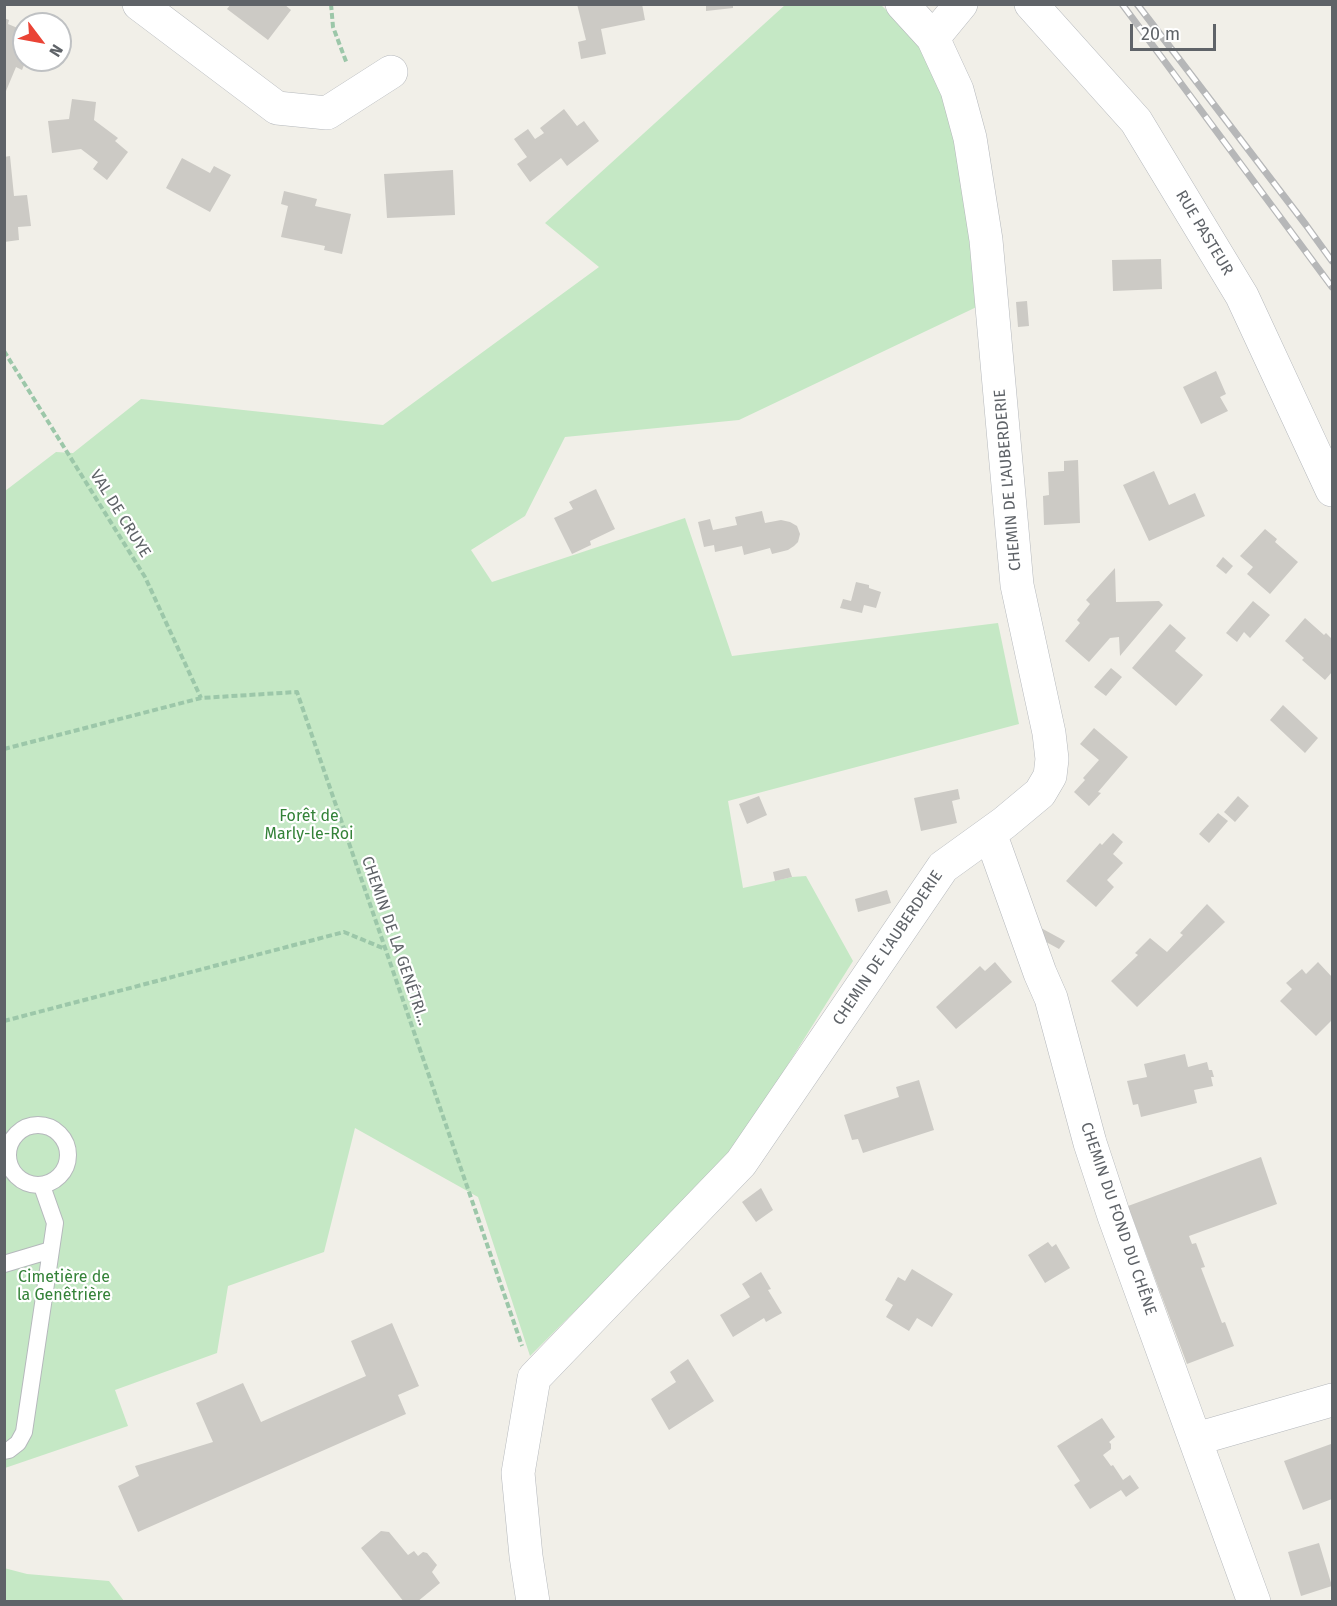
<!DOCTYPE html>
<meta charset="utf-8">
<style>
body{margin:0}
#map{position:relative;width:1337px;height:1606px;overflow:hidden;background:#f1efe8;font-family:"Fira Sans",sans-serif}
canvas{display:block}
.frame{position:absolute;inset:0;border:6px solid #5f6368;pointer-events:none}
.north{position:absolute;left:12px;top:12px;width:60px;height:60px;box-sizing:border-box;background:#fff;border:2px solid #bfc1c3;border-radius:50%;rotate:122deg;font-size:16px;font-weight:700;line-height:24px;text-align:center;color:#5f6368}
.north::after{content:'';display:block;margin:auto;width:21px;height:27px;background:#ea4335;clip-path:polygon(50% 0,100% 100%,50% 72%,0 100%)}
.scale{position:absolute;left:1130px;top:24px;width:86px;height:27px;box-sizing:border-box;border:3px solid #5f6368;border-top:0;padding-left:8px;font-size:18px;line-height:21px;white-space:nowrap;color:#5f6368;-webkit-text-stroke:4px #fff;paint-order:stroke}
</style>
<div id="map">
<canvas width="1337" height="1606"></canvas>
<div class="frame"></div>
<div class="north">N</div>
<div class="scale">20 m</div>
</div>
<script>
const ctx = document.querySelector('canvas').getContext('2d');
ctx.lineJoin = 'round';
function fillPath(path, color) { ctx.fillStyle = color; ctx.fill(path, 'evenodd'); }
const shape = rows => new Path2D(rows.map(r => 'M' + r).join(''));
function stroke(path, color, width, dash) { ctx.strokeStyle = color; ctx.lineWidth = width; ctx.lineCap = dash ? 'butt' : 'round'; ctx.setLineDash(dash || []); ctx.stroke(path); }
function drawText(font, color, halo, rows, align = 'center') {
  ctx.font = font + ' "Fira Sans",sans-serif'; ctx.lineWidth = 4.5; ctx.setLineDash([]); ctx.textBaseline = 'middle'; ctx.strokeStyle = halo; ctx.fillStyle = color; for (const [text, x, y, turn = 0] of rows) {
    ctx.save(); ctx.translate(x, y); ctx.rotate((+turn || 0) * Math.PI / 180); ctx.textAlign = isNaN(turn) ? turn : align; if (halo) ctx.strokeText(text, 0, 0); ctx.fillText(text, 0, 0); ctx.restore();
  }
}
fillPath(shape([
 [785,5,881,5,924,46,961,135,985,303,739,420,565,437,525,516,471,550,492,582,685,518,732,656,998,623,1019,724,728,801,743,888,792,877,806,876,853,961,731,1155,530,1356,478,1197,355,1128,324,1252,228,1286,217,1353,115,1390,128,1426,5,1468,5,491,56,452,73,453,141,399,383,425,599,267,545,223],
 [4,1568,27,1574,109,1581,124,1601,5,1601]
]), '#c5e8c5');
fillPath(shape([
 [231,4,284,4,291,10,268,40,227,9],
 [577,4,642,4,645,20,601,29,606,54,581,59,578,42,586,40],
 [706,4,733,4,733,8,706,11],
 [4,18,9,20,8,24,20,29,18,33,24,36,24,60,26,60,22,70,16,67,6,91,4,90],
 [72,99,96,102,94,120,118,138,115,141,128,152,107,180,93,169,98,162,81,149,52,153,48,121,69,119],
 [564,109,577,126,584,121,599,141,567,166,561,158,530,182,517,164,527,157,514,139,528,129,535,139,544,133,540,128],
 [10,156,14,196,27,195,31,226,18,227,19,240,4,242,4,157],
 [182,158,210,173,214,166,231,175,210,212,166,188],
 [453,170,455,215,387,218,384,174],
 [284,191,317,199,315,206,351,214,342,254,324,250,325,246,281,237,288,206,281,204],
 [1161,259,1162,289,1113,291,1112,260],
 [1027,301,1029,326,1018,327,1016,302],
 [1216,371,1226,394,1220,397,1228,411,1201,424,1183,387],
 [1078,460,1080,523,1044,525,1043,496,1049,495,1048,472,1064,471,1064,461],
 [1154,471,1169,505,1195,493,1205,516,1149,541,1123,485],
 [596,489,615,529,590,541,591,545,572,554,554,518,573,509,569,502],
 [762,511,765,523,781,520,790,522,797,526,800,534,798,542,794,546,788,550,772,554,770,548,744,555,742,546,715,552,714,545,704,547,698,522,710,519,713,530,737,525,735,517],
 [1265,529,1277,539,1275,542,1298,562,1270,594,1247,574,1253,567,1240,556],
 [1223,557,1233,566,1226,574,1216,566],
 [1115,568,1116,602,1159,601,1163,605,1120,656,1119,637,1110,638,1089,662,1065,641,1080,623,1077,620,1090,604,1086,600],
 [856,582,869,585,869,588,881,592,876,608,864,605,862,613,840,608,843,599,851,601],
 [1253,601,1270,615,1250,638,1244,632,1237,642,1226,633],
 [1305,618,1324,635,1326,633,1332,639,1332,672,1325,680,1302,660,1304,658,1285,641],
 [1170,624,1186,638,1175,651,1203,675,1176,706,1132,668],
 [1111,668,1122,677,1106,696,1094,687],
 [1283,705,1318,738,1305,753,1270,720],
 [1094,728,1128,757,1098,792,1101,793,1089,806,1074,792,1085,780,1083,778,1099,760,1080,744],
 [958,789,960,799,952,801,957,823,921,831,914,798],
 [759,796,767,815,747,824,739,804],
 [1238,796,1249,806,1235,822,1224,812],
 [1218,813,1228,821,1209,843,1199,834],
 [1113,833,1123,842,1113,854,1123,863,1107,880,1114,887,1096,907,1066,881,1100,843,1102,845],
 [789,868,792,877,775,881,773,872],
 [887,890,891,903,858,912,855,899],
 [1207,904,1225,922,1137,1007,1111,981,1138,955,1135,953,1150,938,1167,952,1183,935,1180,933],
 [1041,928,1065,941,1059,949,1037,937],
 [995,962,1012,982,956,1029,936,1007,980,966,985,971],
 [1318,962,1332,977,1332,1020,1316,1036,1280,1001,1292,989,1286,983,1302,969,1306,974],
 [1185,1054,1188,1067,1207,1062,1209,1070,1212,1070,1214,1077,1211,1077,1213,1086,1194,1090,1197,1103,1141,1117,1138,1104,1133,1105,1127,1081,1147,1077,1144,1064],
 [919,1080,934,1130,863,1153,858,1139,852,1140,844,1115,899,1097,896,1087],
 [1261,1157,1277,1204,1189,1236,1192,1244,1196,1243,1205,1267,1201,1268,1222,1323,1225,1322,1234,1346,1187,1364,1128,1206],
 [761,1188,773,1210,756,1222,742,1202],
 [1048,1242,1052,1247,1056,1244,1070,1268,1045,1283,1028,1255],
 [912,1269,953,1294,932,1327,917,1318,909,1331,886,1317,893,1305,885,1300,898,1277,905,1281],
 [761,1272,771,1289,768,1290,782,1313,766,1322,764,1318,733,1337,720,1315,750,1297,742,1284],
 [392,1323,419,1386,398,1395,406,1414,138,1532,118,1486,139,1476,135,1466,213,1442,196,1403,243,1383,261,1422,366,1376,351,1341],
 [688,1359,714,1401,669,1430,651,1399,676,1382,670,1372],
 [1102,1418,1115,1437,1109,1442,1111,1444,1111,1449,1103,1455,1111,1466,1113,1465,1123,1480,1130,1475,1139,1488,1126,1497,1121,1490,1090,1509,1074,1485,1080,1481,1057,1446],
 [1331,1444,1332,1449,1332,1499,1303,1510,1284,1461],
 [381,1531,389,1532,408,1555,414,1551,418,1556,423,1552,427,1553,437,1565,432,1572,440,1583,417,1602,404,1602,361,1548],
 [1319,1543,1332,1586,1301,1596,1288,1552]
]), '#cccac5');
const lane = shape([
 '8 1155a30 30 0 1 1 60 0a30 30 0 1 1-60 0Z',
 [42,1186,55,1223,51,1250],
 [4,1264,51,1250,24,1432,18,1443,9,1450,4,1451]
]);
const street = shape([
 [139,4,277,108,327,113,391,72],
 [1031,4,1136,121,1242,296,1332,490],
 [933,38,961,4],
 [990,833,1040,973,1051,998,1090,1143,1114,1216,1254,1602],
 [1196,1439,1332,1400],
 [533,1602,526,1556,518,1473,534,1378,741,1163,943,867,1004,823,1040,793,1050,776,1052,759,1049,733,1017,585,986,240,970,138,957,90,933,38,902,4]
]);
stroke(lane, '#b5b8bc', 18);
stroke(street, '#b5b8bc', 34);
stroke(shape([
 [331,4,333,27,347,64],
 [4,351,145,577,201,698],
 [4,749,201,698,297,692,522,1346],
 [4,1021,344,932,385,949]
]), '#9cc7a9', 4, [6, 3]);
stroke(lane, '#fff', 16);
stroke(street, '#fff', 33);
const rail = shape([
 [1122,4,1332,287],
 [1137,4,1306,225,1332,261]
]);
stroke(rail, '#b6b7b8', 7);
stroke(rail, '#fff', 4.5, [14]);
drawText('16px', '#5f6368', '#fff', [
 ["RUE PASTEUR",1204,233,59],
 ["CHEMIN DE L'AUBERDERIE",1008,480,-95],
 ["VAL DE CRUYE",120,514,58],
 ["CHEMIN DE LA GENÉTRI...",395,941,71],
 ["CHEMIN DE L'AUBERDERIE",888,948,-56],
 ["CHEMIN DU FOND DU CHÊNE",1118,1219,71]
]);
drawText('16px', '#348238', '#fff', [
 ["Forêt de",309,817],
 ["Marly-le-Roi",309,835],
 ["Cimetière de",64,1278],
 ["la Genêtrière",64,1296]
]);
</script>
